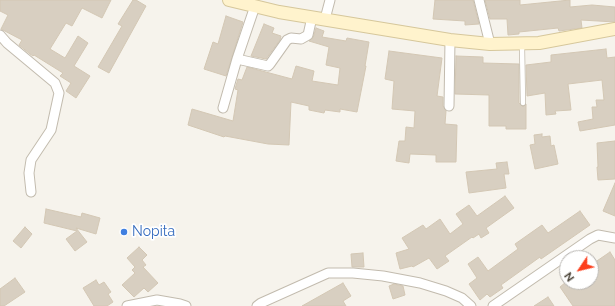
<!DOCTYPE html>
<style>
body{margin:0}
#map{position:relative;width:615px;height:306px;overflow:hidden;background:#f6f3ec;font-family:Raleway,sans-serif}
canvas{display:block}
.north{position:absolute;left:559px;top:250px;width:40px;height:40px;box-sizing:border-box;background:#fff;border:1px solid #b7b4b0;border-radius:50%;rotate:235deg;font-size:11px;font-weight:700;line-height:16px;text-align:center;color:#4b4439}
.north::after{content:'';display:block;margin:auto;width:14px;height:18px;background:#fc3f1d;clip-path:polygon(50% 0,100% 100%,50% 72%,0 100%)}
</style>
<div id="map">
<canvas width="615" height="306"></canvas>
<div class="north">N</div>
</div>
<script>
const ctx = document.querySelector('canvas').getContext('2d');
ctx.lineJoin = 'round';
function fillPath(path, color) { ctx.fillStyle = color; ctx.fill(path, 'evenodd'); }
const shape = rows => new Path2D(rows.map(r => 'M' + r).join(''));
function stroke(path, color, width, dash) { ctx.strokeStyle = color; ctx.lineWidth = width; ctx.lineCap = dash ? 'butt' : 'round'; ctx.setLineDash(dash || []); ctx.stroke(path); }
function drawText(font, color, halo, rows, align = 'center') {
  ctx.font = font + ' Raleway,sans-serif'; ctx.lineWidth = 3.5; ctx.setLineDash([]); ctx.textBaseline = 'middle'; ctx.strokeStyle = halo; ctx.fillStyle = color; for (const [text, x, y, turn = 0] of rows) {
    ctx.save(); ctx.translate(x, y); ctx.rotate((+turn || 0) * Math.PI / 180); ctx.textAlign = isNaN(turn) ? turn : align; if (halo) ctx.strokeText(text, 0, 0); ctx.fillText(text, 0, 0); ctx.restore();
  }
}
const building = shape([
 [0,0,111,0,102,18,82,8,72,26,66,23,50,49,65,58,78,36,88,43,74,66,90,76,76,98,66,91,71,83,60,76,63,73,34,55,33,56,30,54,19,45,22,40,1,29,8,15,0,11,0,0],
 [133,0,136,0,146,6,109,73,98,67,122,26,118,24,133,0],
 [435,0,473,0,479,24,465,25,465,21,433,19,435,0],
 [485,0,520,0,520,5,570,0,570,7,592,5,615,7,615,22,581,20,582,28,559,31,558,28,519,32,519,34,508,35,507,19,490,19,485,0],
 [226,16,243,22,226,76,204,69,213,42,218,44,226,16],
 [264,24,274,28,272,33,281,36,280,40,266,59,251,56,264,24],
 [316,28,324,31,322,37,346,41,347,38,369,42,365,66,366,66,357,112,340,109,340,112,325,110,324,113,309,110,309,106,291,102,289,145,268,144,225,136,224,137,188,125,192,109,233,121,238,90,235,89,238,79,242,80,247,67,292,79,296,66,314,71,312,81,338,85,340,68,326,65,329,47,309,41,313,38,316,28],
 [606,49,607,58,615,57,615,125,580,131,578,122,593,119,592,107,597,107,596,100,604,100,602,80,568,84,571,110,555,111,556,114,546,115,545,93,527,96,526,65,551,62,551,55,606,49],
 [389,51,442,58,437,96,443,97,443,106,446,111,445,124,457,125,456,162,436,162,436,155,410,154,409,163,396,161,399,141,405,141,406,127,414,128,415,111,392,109,394,81,385,79,389,51],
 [456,56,483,57,483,63,519,64,519,103,523,107,526,104,526,129,506,129,506,126,489,126,489,95,455,94,456,56],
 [542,134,542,137,550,136,551,146,554,145,558,164,535,169,530,145,535,144,534,135,542,134],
 [615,141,615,179,598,180,597,167,598,167,597,143,615,141],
 [507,162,509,174,504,174,506,188,469,193,466,172,497,169,496,163,507,162],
 [615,183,615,216,603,211,615,183],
 [505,196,514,208,486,228,489,233,481,238,479,234,473,238,472,237,445,256,449,261,437,269,429,258,413,267,412,266,400,269,396,253,409,249,402,238,423,225,426,229,440,219,450,234,463,224,456,214,469,205,477,216,505,196],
 [46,209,81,217,82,213,100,218,96,234,76,228,87,242,75,251,66,239,77,231,44,223,46,209],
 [580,211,590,225,541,259,540,257,501,285,503,288,490,297,487,294,480,300,469,284,477,278,468,264,478,257,488,271,518,249,515,244,542,225,548,233,580,211],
 [25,227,32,234,21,248,13,241,25,227],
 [139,247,147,255,142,260,146,265,143,267,158,283,148,292,144,288,134,297,122,285,135,273,132,270,135,267,127,258,139,247],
 [610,252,615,260,615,306,573,306,560,287,566,282,591,282,591,265,610,252],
 [363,253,364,267,352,267,351,254,363,253],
 [15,278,25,292,4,306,0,306,0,289,15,278],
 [96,280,99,285,104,282,111,292,108,294,113,302,107,306,94,306,83,288,96,280],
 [343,283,351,296,343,301,346,306,302,306,343,283],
 [394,284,403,286,405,295,393,299,389,286,394,284],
 [548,297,554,306,534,306,548,297]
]);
fillPath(building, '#d8cfc1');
stroke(building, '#d3c7b4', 1);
const lane = shape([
 [522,45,523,103]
]);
const street = shape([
 [479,0,490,44],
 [325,19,330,0],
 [0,35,7,43,55,83,59,93,51,130,31,160,29,173,31,192],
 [237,59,268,66,270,64,287,40,291,38,301,39,308,35,312,17],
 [449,106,450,40],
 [223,108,237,59,255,6],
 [127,306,157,300,180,304,186,306],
 [257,306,261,303,328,273,353,273,383,276,420,283,446,291,462,298,471,306],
 [493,306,590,239,598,235,615,238]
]);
const secondary = shape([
 [229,0,279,12,450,40,490,44,539,43,615,29]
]);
stroke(lane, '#c2bbae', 6);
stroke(street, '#c2bbae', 11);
stroke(secondary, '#d6c79b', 14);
stroke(lane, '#fff', 4.5);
stroke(street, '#fff', 9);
stroke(secondary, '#fff3cd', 12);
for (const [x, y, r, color] of [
 [124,232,4,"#3f7fe0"]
]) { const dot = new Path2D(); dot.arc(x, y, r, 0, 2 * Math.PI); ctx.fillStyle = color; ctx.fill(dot); stroke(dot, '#fff', 1.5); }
drawText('14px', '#366cbe', '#fff', [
 ["Nopita",132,232]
], 'left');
</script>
